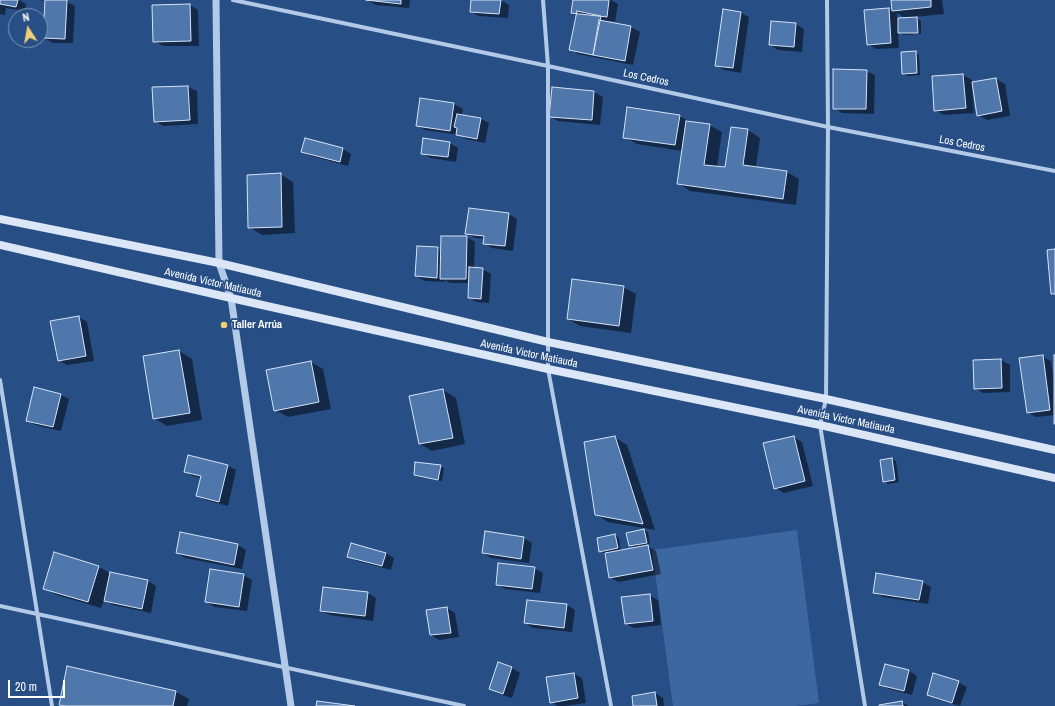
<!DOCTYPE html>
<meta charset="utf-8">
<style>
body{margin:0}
#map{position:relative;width:1055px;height:706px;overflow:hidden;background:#274e85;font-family:"Archivo Narrow",sans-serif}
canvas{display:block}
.north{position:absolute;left:8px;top:8px;width:40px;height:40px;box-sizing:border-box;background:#274e85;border:1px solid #7d95b6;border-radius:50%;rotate:349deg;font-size:11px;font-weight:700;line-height:16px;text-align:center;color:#fff}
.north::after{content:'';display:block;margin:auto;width:14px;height:18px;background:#f0d077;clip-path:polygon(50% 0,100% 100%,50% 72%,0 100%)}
.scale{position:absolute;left:8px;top:680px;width:57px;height:18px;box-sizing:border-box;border:2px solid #fff;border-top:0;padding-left:5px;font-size:12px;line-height:14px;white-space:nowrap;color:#fff;-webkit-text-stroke:3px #274e85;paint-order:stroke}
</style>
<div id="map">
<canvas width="1055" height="706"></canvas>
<div class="north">N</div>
<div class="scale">20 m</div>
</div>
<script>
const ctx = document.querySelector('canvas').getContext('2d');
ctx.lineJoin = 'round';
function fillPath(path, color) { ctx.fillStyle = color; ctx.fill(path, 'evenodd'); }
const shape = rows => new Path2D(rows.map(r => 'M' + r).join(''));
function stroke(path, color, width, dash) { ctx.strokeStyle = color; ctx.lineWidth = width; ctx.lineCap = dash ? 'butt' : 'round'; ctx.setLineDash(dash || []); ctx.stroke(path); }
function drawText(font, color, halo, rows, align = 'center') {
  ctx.font = font + ' "Archivo Narrow",sans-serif'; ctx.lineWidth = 3.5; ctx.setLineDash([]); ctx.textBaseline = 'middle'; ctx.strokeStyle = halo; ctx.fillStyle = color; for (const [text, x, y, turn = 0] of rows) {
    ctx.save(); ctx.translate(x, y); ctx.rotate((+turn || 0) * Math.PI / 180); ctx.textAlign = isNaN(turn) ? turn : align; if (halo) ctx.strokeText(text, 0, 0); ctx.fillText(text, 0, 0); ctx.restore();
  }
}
fillPath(shape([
 [797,530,819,703,795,706,673,706,652,550]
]), '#3c67a1');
fillPath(shape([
 [0,0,19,0,26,4,25,11,6,8,5,15,0,14],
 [39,0,66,1,75,6,73,43,53,43,44,38,45,1],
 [367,0,410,0,409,8,376,5],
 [472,0,500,0,509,5,508,18,479,16,471,12],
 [574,0,611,0,618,4,615,22,610,21,609,23,631,27,640,32,633,65,578,54,570,49,577,15,572,12],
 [892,0,942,0,944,14,914,17,921,21,921,34,903,35,898,32,899,48,876,49,868,44,889,9,893,11],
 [897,13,907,19,897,19],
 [190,5,198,10,199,46,163,46,154,41],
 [724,10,741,13,749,17,741,73,724,70,716,65],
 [796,24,804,29,802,52,778,50,770,45],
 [915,52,919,55,920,75,907,76,903,73],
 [866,71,875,75,874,114,842,113,834,108],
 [963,75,972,80,972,83,996,79,1005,84,1010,116,987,120,978,115,974,86,972,86,974,113,944,115,935,110,933,77],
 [188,87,197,91,198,124,163,126,155,121,153,88],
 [553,88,594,92,603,97,600,125,558,121,550,116],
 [421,99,454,104,463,109,462,116,480,118,489,123,485,143,466,139,459,135,425,130,417,125],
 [679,116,691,122,709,125,722,132,717,167,726,169,748,130,760,138,756,167,787,172,799,179,796,205,690,191,678,183,682,151,637,144,624,137],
 [306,140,343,149,351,154,348,166,311,156,303,152],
 [450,143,458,148,456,162,430,158,422,153],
 [280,174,293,182,295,233,262,235,249,227],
 [470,209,509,214,517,219,513,251,492,248,484,243,485,239,475,238,466,233],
 [467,237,475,242,474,268,482,269,491,274,489,303,477,302,469,298,469,283,450,283,445,280,445,282,425,281,416,276,418,247,438,248,442,251],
 [623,287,636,294,631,333,580,326,568,319],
 [79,317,87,322,94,361,67,365,58,360],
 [179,351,192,359,202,420,167,426,154,418],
 [1055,356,1055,415,1036,417,1028,412,1043,357,1051,361,1054,381,1055,381],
 [1001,360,1010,365,1010,392,983,393,975,388,974,361],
 [311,362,323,369,331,409,288,417,275,410],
 [443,390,456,398,465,444,432,451,420,444,410,397],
 [61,395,69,399,61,431,35,425,27,420],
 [614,437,627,445,655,530,608,522,596,514],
 [793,437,802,442,813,486,784,493,775,488],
 [189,456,228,466,236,470,228,506,205,500,197,495,201,478,193,476,185,471],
 [892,459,896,461,899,482,888,484,884,481],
 [440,466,444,468,442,481,419,477,415,475],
 [644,530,648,532,650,544,646,545,656,551,661,574,619,582,610,578,605,553,604,553,600,551,615,535,619,538,621,551,635,548,630,545],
 [181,534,238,545,246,550,242,569,185,558,177,553],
 [524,538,532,543,529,563,491,558,483,553],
 [55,553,99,567,110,573,148,581,156,586,151,613,113,605,104,600,101,608,57,595,44,588],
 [386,553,394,558,391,570,357,561,348,556],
 [534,568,543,573,540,593,505,589,497,584],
 [243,575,252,580,247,611,215,607,206,602],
 [922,582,931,587,928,604,883,597,874,592],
 [368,593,376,598,373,621,330,615,321,611],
 [649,595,658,600,661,625,634,628,626,624],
 [567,605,575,610,572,632,533,628,525,623],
 [447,608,455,613,459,637,439,640,431,635],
 [886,666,909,671,917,676,912,695,889,689,881,685],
 [68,667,176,692,189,699,187,706,63,706,60,704],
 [512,668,520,673,512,698,499,694,490,689],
 [574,674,582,678,586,703,565,706,558,706,551,702],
 [958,682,967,687,960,706,936,699,928,694],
 [655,693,663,698,664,706,634,706],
 [901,702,909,706,881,706]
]), '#0007');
const building = shape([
 [0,0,18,0,16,7,0,4,0,0],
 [45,0,67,0,65,39,43,38,45,0],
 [366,0,401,0,401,4,366,0],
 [471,0,501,0,499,14,470,12,471,0],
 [573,0,609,0,607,17,571,13,573,0],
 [891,0,931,0,931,7,892,11,891,0],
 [190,4,191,41,153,42,152,5,190,4],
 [889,8,891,43,867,45,864,10,889,8],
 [723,9,741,12,733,68,715,66,723,9],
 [577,11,601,16,593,55,569,50,577,11],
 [917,17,918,33,898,33,898,18,917,17],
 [599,20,631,26,625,61,593,55,599,20],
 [771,21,796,23,794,47,769,45,771,21],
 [916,51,917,73,902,74,901,52,916,51],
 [833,69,867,70,866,109,833,109,833,69],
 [963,74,966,108,934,111,932,76,963,74],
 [996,78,1002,111,977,116,972,82,996,78],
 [188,86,190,120,154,122,152,87,188,86],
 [552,87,594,91,592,120,549,117,552,87],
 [420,98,454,103,450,131,416,126,420,98],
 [627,107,680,115,675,145,623,138,627,107],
 [457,114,481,118,477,139,456,135,457,128,454,127,457,114],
 [686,121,710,124,704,165,725,167,731,127,748,129,743,165,787,171,783,199,677,184,686,121],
 [305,138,343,148,340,162,301,152,305,138],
 [423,138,450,142,448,157,421,154,423,138],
 [281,173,282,227,248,228,247,175,281,173],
 [469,208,509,213,505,246,483,244,484,236,465,234,469,208],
 [441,236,467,236,466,279,440,279,441,236],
 [417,246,438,247,437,278,415,276,417,246],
 [1055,249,1055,294,1051,294,1047,250,1055,249],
 [469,267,483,268,481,299,468,298,469,267],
 [572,279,624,286,619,326,567,319,572,279],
 [79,316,86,356,58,361,50,321,79,316],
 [179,350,190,413,153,419,143,356,179,350],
 [1043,355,1050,410,1027,413,1019,358,1043,355],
 [1054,355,1055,355,1055,424,1054,424,1054,355],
 [1001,359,1002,388,974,389,973,360,1001,359],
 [311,361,319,402,274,411,266,370,311,361],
 [34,387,61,394,53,427,26,421,34,387],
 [443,389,453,438,419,444,409,396,443,389],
 [615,436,643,524,595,515,584,442,615,436],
 [794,436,805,481,774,489,763,443,794,436],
 [188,455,228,465,219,502,196,496,201,476,184,472,188,455],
 [892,458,895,480,883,482,880,460,892,458],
 [415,462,441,465,438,480,414,475,415,462],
 [644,529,647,543,629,546,626,533,644,529],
 [485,531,524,537,521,559,482,553,485,531],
 [180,532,238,544,234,565,176,553,180,532],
 [615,534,618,548,599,552,597,538,615,534],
 [351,543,386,553,382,566,347,557,351,543],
 [648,545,653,570,609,578,605,553,648,545],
 [54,552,99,566,88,602,43,589,54,552],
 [498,563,535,567,532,589,496,585,498,563],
 [210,569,244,574,239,607,205,602,210,569],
 [110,572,148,580,142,609,104,601,110,572],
 [876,573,923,581,919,600,873,593,876,573],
 [323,587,368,592,365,616,320,611,323,587],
 [650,594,653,621,625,624,621,597,650,594],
 [527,600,567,604,564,628,524,623,527,600],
 [447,607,451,633,430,635,426,610,447,607],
 [498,662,512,667,503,694,489,689,498,662],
 [885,664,909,670,904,691,879,685,885,664],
 [67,666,176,691,173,706,65,706,59,705,67,666],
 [574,673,578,698,550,703,546,677,574,673],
 [933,673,959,681,952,703,927,695,933,673],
 [655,692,657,706,633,706,632,696,655,692],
 [317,701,355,706,316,706,317,701],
 [902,701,903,706,879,706,879,705,902,701]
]);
fillPath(building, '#5077ac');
stroke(building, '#d5e3f6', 1);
stroke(shape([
 [233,0,548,66,828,127,1055,171],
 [543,0,548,66,548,369,611,706],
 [827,0,828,127,826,399,820,425,865,706],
 [0,380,52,706],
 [0,606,464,706]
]), '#b2c9e7', 4);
stroke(shape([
 [216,0,219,263,231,298,291,706]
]), '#b2c9e7', 7);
stroke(shape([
 [0,219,219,263,548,342,826,399,1055,450],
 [0,245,231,298,548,369,820,425,1055,478]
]), '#dbe6f7', 8);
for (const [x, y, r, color] of [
 [224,325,4,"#f0d077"]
]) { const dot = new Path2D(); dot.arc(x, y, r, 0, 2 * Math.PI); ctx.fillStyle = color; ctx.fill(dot); stroke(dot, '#274e85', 1.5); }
drawText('11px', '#fff', '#274e85', [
 ["Los Cedros",646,78,12],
 ["Los Cedros",962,144,11],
 ["Avenida Victor Matiauda",213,283,13],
 ["Avenida Victor Matiauda",529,354,12],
 ["Avenida Victor Matiauda",846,420,12]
]);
drawText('bold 11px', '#fff', '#274e85', [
 ["Taller Arrúa",232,325]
], 'left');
</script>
